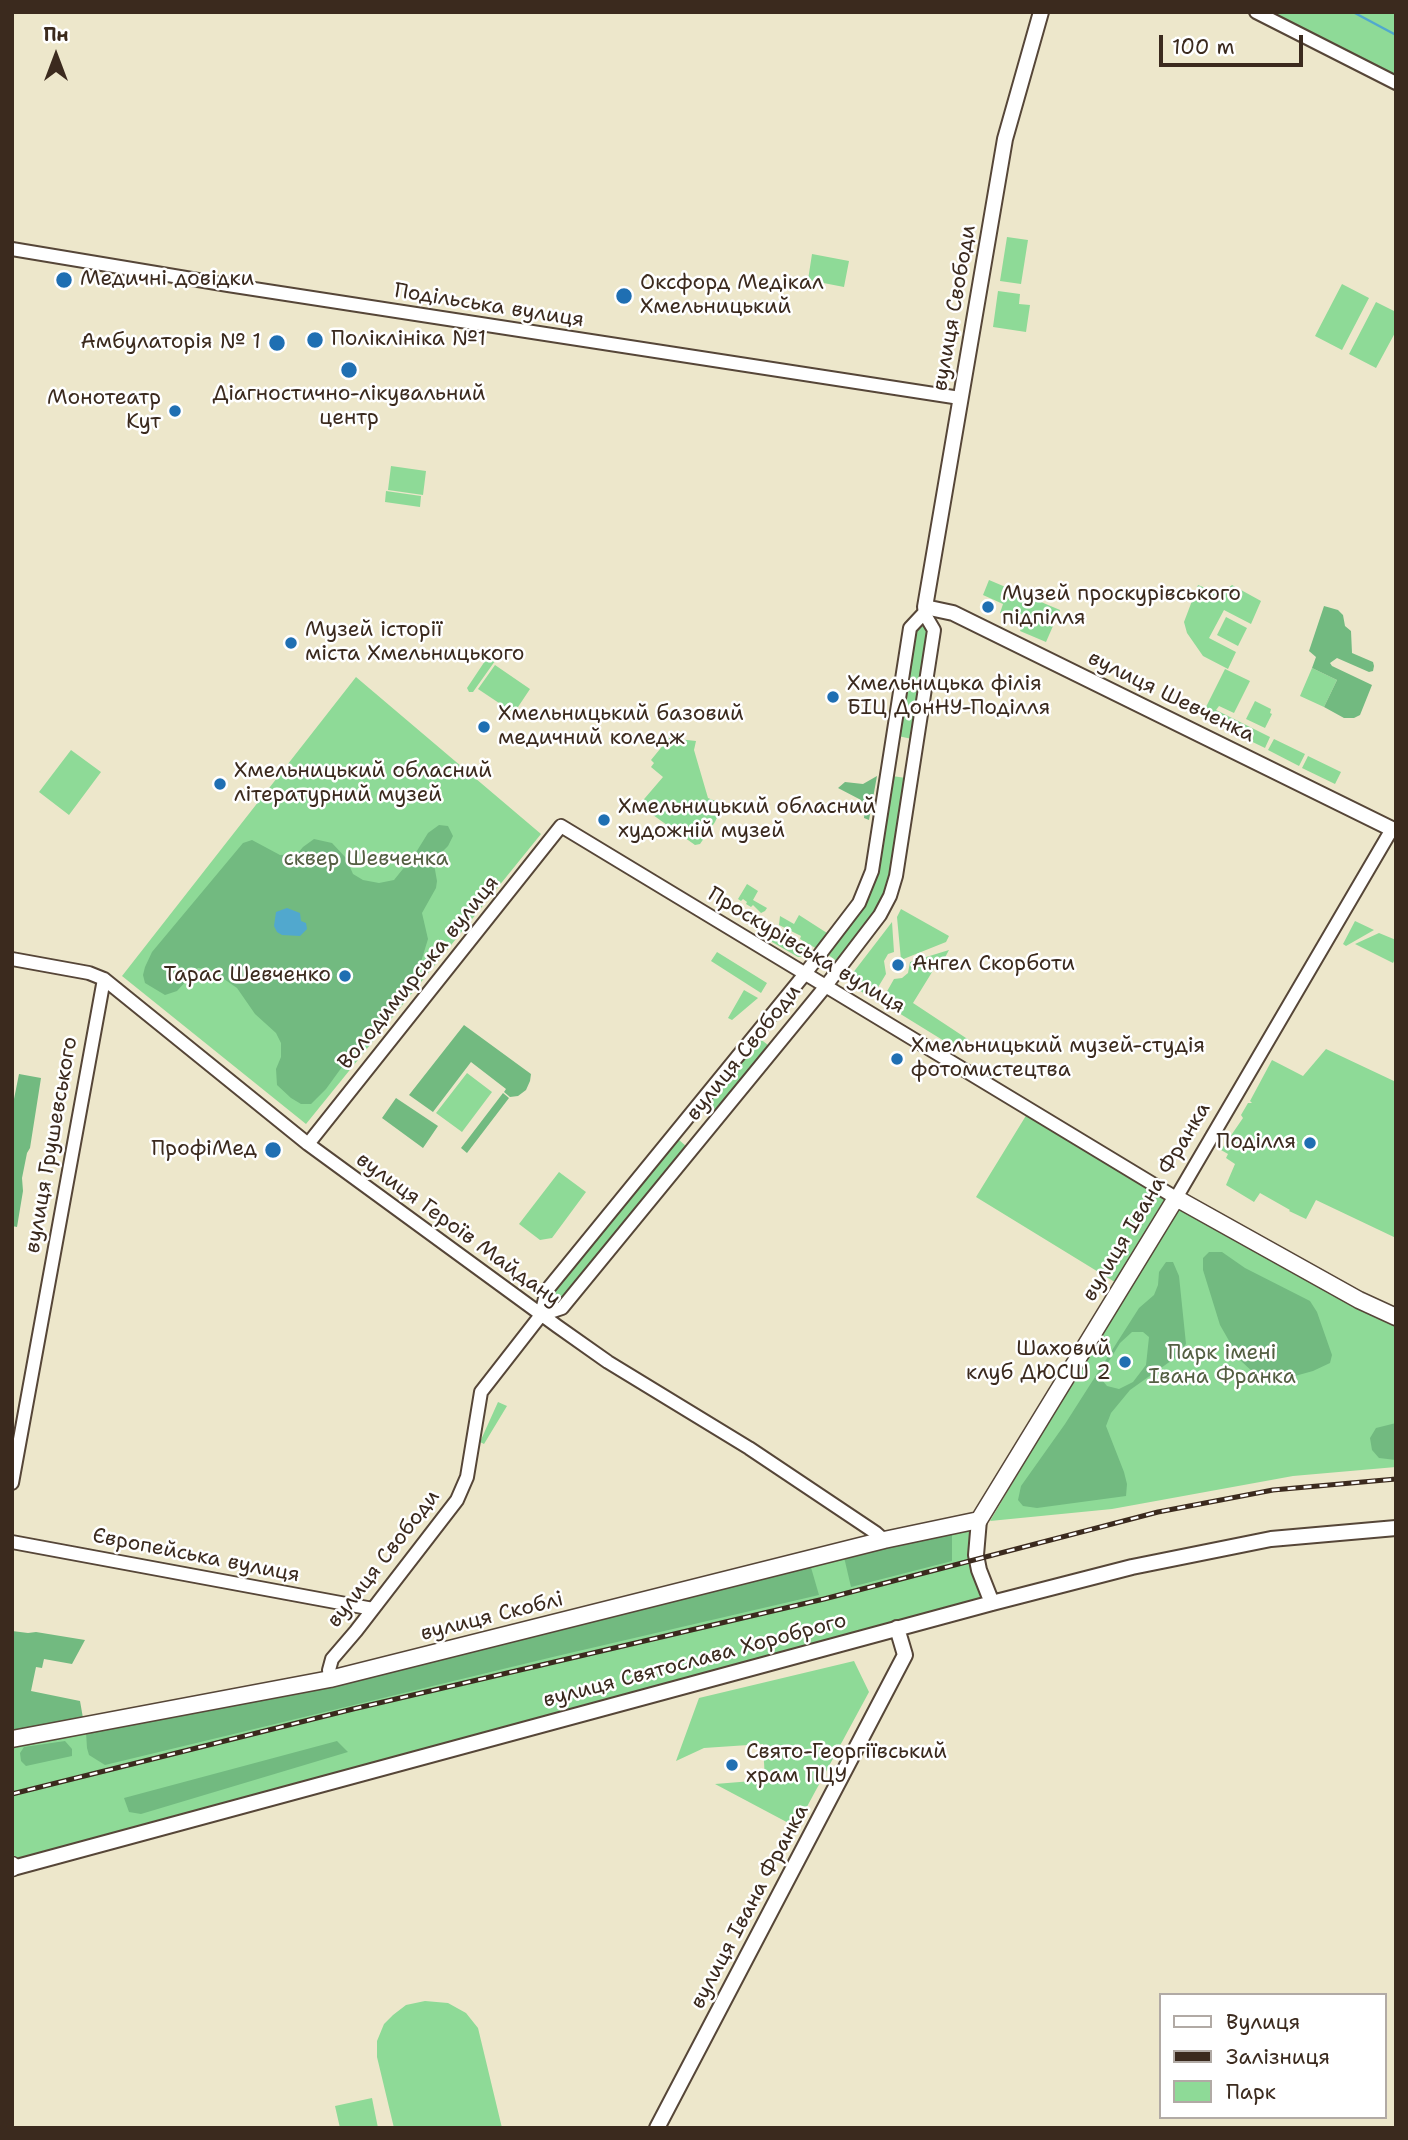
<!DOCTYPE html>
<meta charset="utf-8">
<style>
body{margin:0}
#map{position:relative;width:1408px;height:2140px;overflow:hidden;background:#ede7cb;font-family:"Shantell Sans",sans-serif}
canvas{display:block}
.frame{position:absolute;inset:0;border:14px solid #3b2a1e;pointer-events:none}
.legend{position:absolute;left:1159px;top:1993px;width:228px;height:126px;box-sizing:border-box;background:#fff;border:2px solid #b1aaa5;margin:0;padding:9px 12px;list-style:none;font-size:21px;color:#3b2a1e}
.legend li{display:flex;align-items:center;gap:14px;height:35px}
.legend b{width:35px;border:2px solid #b1aaa5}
.north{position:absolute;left:21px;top:21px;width:70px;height:70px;-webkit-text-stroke:5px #fff;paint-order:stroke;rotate:0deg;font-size:19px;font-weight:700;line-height:28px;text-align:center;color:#3b2a1e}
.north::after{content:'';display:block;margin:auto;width:24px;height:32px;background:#3b2a1e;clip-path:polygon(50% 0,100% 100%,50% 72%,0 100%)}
.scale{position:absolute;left:1159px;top:35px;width:144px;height:32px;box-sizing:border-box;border:4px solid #3b2a1e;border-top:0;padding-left:9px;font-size:21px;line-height:24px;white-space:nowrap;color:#3b2a1e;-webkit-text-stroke:5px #fff;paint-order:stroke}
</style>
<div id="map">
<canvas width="1408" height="2140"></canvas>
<div class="frame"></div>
<ul class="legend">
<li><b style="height:9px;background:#fff"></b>Вулиця</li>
<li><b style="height:9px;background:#3b2a1e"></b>Залізниця</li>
<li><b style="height:19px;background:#8eda97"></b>Парк</li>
</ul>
<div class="north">Пн</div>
<div class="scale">100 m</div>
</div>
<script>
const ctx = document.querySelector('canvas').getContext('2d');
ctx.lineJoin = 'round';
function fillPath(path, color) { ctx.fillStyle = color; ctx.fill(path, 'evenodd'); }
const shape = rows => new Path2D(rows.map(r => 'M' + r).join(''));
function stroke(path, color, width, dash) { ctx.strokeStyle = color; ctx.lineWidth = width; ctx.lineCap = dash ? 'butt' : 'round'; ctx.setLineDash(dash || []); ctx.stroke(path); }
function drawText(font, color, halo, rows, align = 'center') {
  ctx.font = font + ' "Shantell Sans",sans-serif'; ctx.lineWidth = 5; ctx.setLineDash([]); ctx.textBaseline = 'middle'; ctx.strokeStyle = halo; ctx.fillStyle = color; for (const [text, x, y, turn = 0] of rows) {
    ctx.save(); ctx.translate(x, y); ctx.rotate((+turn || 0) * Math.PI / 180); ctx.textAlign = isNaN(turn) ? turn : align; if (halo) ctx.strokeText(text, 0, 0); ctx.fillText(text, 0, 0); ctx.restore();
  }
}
fillPath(shape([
 [1265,12,1396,12,1396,78],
 [1007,237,1028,240,1021,284,1000,281],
 [812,254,849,261,844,287,808,280],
 [1342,284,1369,298,1342,350,1315,336],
 [998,291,1020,294,1019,304,1030,305,1026,332,993,327],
 [1376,302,1396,312,1396,331,1376,368,1349,354],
 [391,466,426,471,423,495,388,490],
 [386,491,421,496,420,507,385,502],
 [989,580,1060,610,1046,642,1020,631,1026,616,1018,613,1015,619,1000,613,1003,604,983,595],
 [1198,585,1218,593,1226,590,1232,585,1261,601,1251,624,1224,610,1209,638,1236,652,1228,669,1203,656,1187,633,1184,622],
 [1226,617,1247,628,1238,646,1217,635],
 [915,625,929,628,912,739,898,736],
 [493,654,495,661,473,692,469,692,467,688,489,655],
 [495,665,530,689,514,713,478,689],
 [1312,668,1337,680,1324,707,1300,696],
 [1225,669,1250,681,1234,713,1219,706,1216,710,1270,737,1265,748,1201,717],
 [356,677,541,834,306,1124,122,976],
 [1255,701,1271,709,1270,713,1272,714,1265,728,1246,719],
 [669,738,696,741,694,750,708,798,723,804,715,822,700,844,695,845,639,805,663,777,651,767,654,763,651,760],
 [1274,739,1305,754,1299,766,1268,750],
 [71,750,101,772,69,815,39,792],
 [1308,756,1341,772,1335,784,1302,768],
 [892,776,906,778,888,885,881,904,838,962,827,954,859,913,872,889,877,872],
 [747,884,758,891,753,900,767,908,765,911,761,913,753,905,751,907,746,904,747,902,743,899,741,901,738,899],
 [901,909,949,936,946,942,901,960,897,917],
 [799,915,827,933,817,949,800,939,801,936,779,925,780,916,794,924],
 [1355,921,1374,930,1346,946,1343,944],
 [892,922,894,952,888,954,884,961,886,974,874,994,865,994,851,985,849,978],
 [776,930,779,934,791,938,790,941,813,952,811,955,798,957,772,942,770,936],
 [1379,933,1396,940,1396,957,1393,963,1355,944],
 [949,950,941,965,937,964,913,1003,969,1040,962,1052,881,1002,894,979,902,978,908,973,910,962],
 [717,952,767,983,761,993,711,961],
 [744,990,758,998,732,1020,728,1018],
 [759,1038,768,1045,712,1116,703,1109],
 [1326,1049,1396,1082,1396,1238,1316,1200,1306,1219,1289,1211,1290,1210,1260,1193,1254,1202,1226,1185,1235,1164,1226,1158,1228,1154,1221,1150,1243,1118,1241,1115,1248,1103,1252,1103,1250,1101,1272,1060,1303,1076],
 [467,1073,492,1092,462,1132,436,1113],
 [1027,1114,1170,1199,1118,1284,976,1197],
 [678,1139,687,1147,557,1305,547,1296],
 [559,1172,586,1192,552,1238,540,1240,519,1224],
 [1177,1204,1396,1322,1396,1467,1293,1476,1112,1509,990,1521],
 [498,1402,507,1406,484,1444,480,1442],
 [977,1529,986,1600,16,1863,12,1847,12,1747,16,1745],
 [854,1661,869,1692,796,1827,715,1784,765,1780,763,1744,704,1748,676,1761,699,1698],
 [425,2001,448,2003,466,2013,478,2028,502,2128,394,2128,377,2057,377,2041,384,2024,393,2015,406,2005],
 [372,2098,378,2128,340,2128,335,2106]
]), '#8eda97');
fillPath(shape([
 [1324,606,1338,610,1343,615,1345,626,1351,631,1352,653,1373,662,1374,666,1373,671,1369,672,1337,658,1330,663,1332,666,1372,685,1360,715,1354,718,1344,718,1324,707,1337,680,1312,668,1316,657,1309,651],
 [877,776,869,820,864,818,865,808,861,800,838,788,845,782,863,784],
 [439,825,448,826,453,836,448,846,437,857,434,864,437,881,436,888,422,913,428,939,417,975,371,1027,326,1089,311,1104,301,1104,291,1098,277,1085,276,1069,281,1057,281,1043,276,1033,255,1014,237,988,211,970,198,968,177,991,165,995,145,983,143,975,145,967,152,952,243,843,252,840,280,855,297,854,303,847,314,839,332,843,346,858,353,874,363,880,379,883,394,880,415,854,428,833],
 [464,1025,531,1074,530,1081,526,1090,518,1096,510,1097,504,1092,506,1089,471,1062,433,1112,409,1095],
 [19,1074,41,1078,30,1148,27,1153,22,1178,23,1191,17,1227,12,1226,12,1100,14,1099],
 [503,1093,509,1098,467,1153,461,1148],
 [396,1098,438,1126,423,1148,382,1118],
 [1209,1252,1222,1252,1245,1268,1310,1301,1317,1312,1332,1355,1330,1363,1313,1371,1284,1379,1256,1375,1240,1360,1220,1325,1203,1270,1203,1258],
 [1166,1262,1173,1262,1179,1276,1186,1344,1175,1358,1130,1390,1111,1413,1106,1426,1124,1472,1127,1484,1126,1496,1037,1508,1023,1506,1018,1500,1021,1486,1065,1424,1139,1308,1154,1295,1158,1285,1159,1272],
 [1132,1332,1143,1332,1149,1337,1146,1365,1133,1382,1119,1389,1107,1386,1102,1380,1106,1366,1120,1343],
 [1396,1423,1396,1460,1379,1458,1372,1450,1370,1438,1376,1428],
 [952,1534,952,1561,851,1587,844,1557],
 [810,1564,819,1595,557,1656,105,1765,89,1755,87,1748,86,1732],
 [12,1631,28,1633,36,1632,85,1640,72,1664,44,1659,42,1668,36,1667,31,1691,80,1701,83,1718,12,1731],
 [65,1741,72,1749,72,1756,26,1766,21,1761,20,1753,24,1747],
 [337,1741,348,1752,141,1814,129,1812,124,1798]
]), '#72ba80');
fillPath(shape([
 [287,908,300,913,301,921,306,923,307,929,300,936,282,935,277,932,274,926,276,912]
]), '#51a8ce');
stroke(shape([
 [1353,12,1396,35]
]), '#51a8ce', 2.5);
const tertiary = shape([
 [1256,12,1396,83],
 [12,249,228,285,960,398],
 [12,959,89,973,104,979,308,1144,557,1326,608,1362,749,1448,876,1533,884,1540],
 [308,1144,561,826,1176,1198,1392,829],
 [541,1315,562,1308,825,987,880,915,890,896,896,876,934,630,924,613],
 [12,1483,104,979],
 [12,1542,373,1609],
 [330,1679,329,1670,332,1659,356,1631,457,1500,467,1477,481,1392,541,1315,547,1290,804,975,859,903,872,871,910,628,924,613,925,607]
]);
const secondary = shape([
 [1041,12,1005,139,925,607,953,613,1396,831],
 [979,1520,976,1555,979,1570,992,1603],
 [13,1868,992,1603,1132,1567,1271,1539,1396,1528],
 [657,2128,905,1655,897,1628]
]);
const primary = shape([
 [12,1739,330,1679,884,1540,979,1520,1176,1198,1359,1300,1396,1317],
 [12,1865,12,1868]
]);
stroke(tertiary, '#564638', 16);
stroke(secondary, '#564638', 18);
stroke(primary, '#564638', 19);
stroke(tertiary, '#fff', 12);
stroke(secondary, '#fff', 14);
stroke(primary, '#fff', 16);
const rail = shape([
 [12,1794,353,1709,824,1599,1158,1512,1273,1490,1396,1479]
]);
stroke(rail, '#3b2a1e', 5);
stroke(rail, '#fff', 2.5, [8]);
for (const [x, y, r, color] of [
 [64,280,9,"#1f6fb2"],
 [624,296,9,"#1f6fb2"],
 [315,340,9,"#1f6fb2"],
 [277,343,9,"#1f6fb2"],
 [349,370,9,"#1f6fb2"],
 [175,411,7,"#1f6fb2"],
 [988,607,7,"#1f6fb2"],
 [291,643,7,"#1f6fb2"],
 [833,697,7,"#1f6fb2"],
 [484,727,7,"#1f6fb2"],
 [220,784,7,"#1f6fb2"],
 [604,820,7,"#1f6fb2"],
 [898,965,7,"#1f6fb2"],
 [345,976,7,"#1f6fb2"],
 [897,1059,7,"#1f6fb2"],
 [1310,1143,7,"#1f6fb2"],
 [273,1150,9,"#1f6fb2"],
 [1125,1362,7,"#1f6fb2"],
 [732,1765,7,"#1f6fb2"]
]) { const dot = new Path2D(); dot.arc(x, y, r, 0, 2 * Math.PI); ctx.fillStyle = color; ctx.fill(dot); stroke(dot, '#fff', 2.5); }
drawText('21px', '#3b2a1e', '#fff', [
 ["Медичні довідки",80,280],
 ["Оксфорд Медікал",640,284],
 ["Хмельницький",640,308],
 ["Поліклініка №1",331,340],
 ["Амбулаторія № 1",261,343,"right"],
 ["Діагностично-лікувальний",349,395,"center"],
 ["центр",349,419,"center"],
 ["Монотеатр",161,399,"right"],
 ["Кут",161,423,"right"],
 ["Музей проскурівського",1002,595],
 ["підпілля",1002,619],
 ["Музей історії",305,631],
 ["міста Хмельницького",305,655],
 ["Хмельницька філія",847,685],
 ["БІЦ ДонНУ-Поділля",847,709],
 ["Хмельницький базовий",498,715],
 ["медичний коледж",498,739],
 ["Хмельницький обласний",234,772],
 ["літературний музей",234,796],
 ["Хмельницький обласний",618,808],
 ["художній музей",618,832],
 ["Ангел Скорботи",912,965],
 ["Тарас Шевченко",331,976,"right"],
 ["Хмельницький музей-студія",911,1047],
 ["фотомистецтва",911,1071],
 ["Поділля",1296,1143,"right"],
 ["ПрофіМед",257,1150,"right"],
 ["Шаховий",1111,1350,"right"],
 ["клуб ДЮСШ 2",1111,1374,"right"],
 ["Свято-Георгіївський",746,1753],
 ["храм ПЦУ",746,1777]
], 'left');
drawText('21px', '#3b2a1e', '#fff', [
 ["Подільська вулиця",489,306,9],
 ["вулиця Свободи",955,308,-80],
 ["вулиця Шевченка",1171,697,26],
 ["Проскурівська вулиця",806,951,31],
 ["Володимирська вулиця",419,973,-51],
 ["вулиця Свободи",744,1053,-51],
 ["вулиця Грушевського",52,1145,-80],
 ["вулиця Івана Франка",1147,1202,-59],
 ["вулиця Героїв Майдану",458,1230,36],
 ["Європейська вулиця",196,1556,11],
 ["вулиця Свободи",384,1559,-52],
 ["вулиця Скоблі",492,1617,-14],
 ["вулиця Святослава Хороброго",695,1661,-15],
 ["вулиця Івана Франка",750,1907,-62]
]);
drawText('21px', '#545f42', '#fff', [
 ["сквер Шевченка",366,860],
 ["Парк імені",1222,1354],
 ["Івана Франка",1222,1378]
]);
</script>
